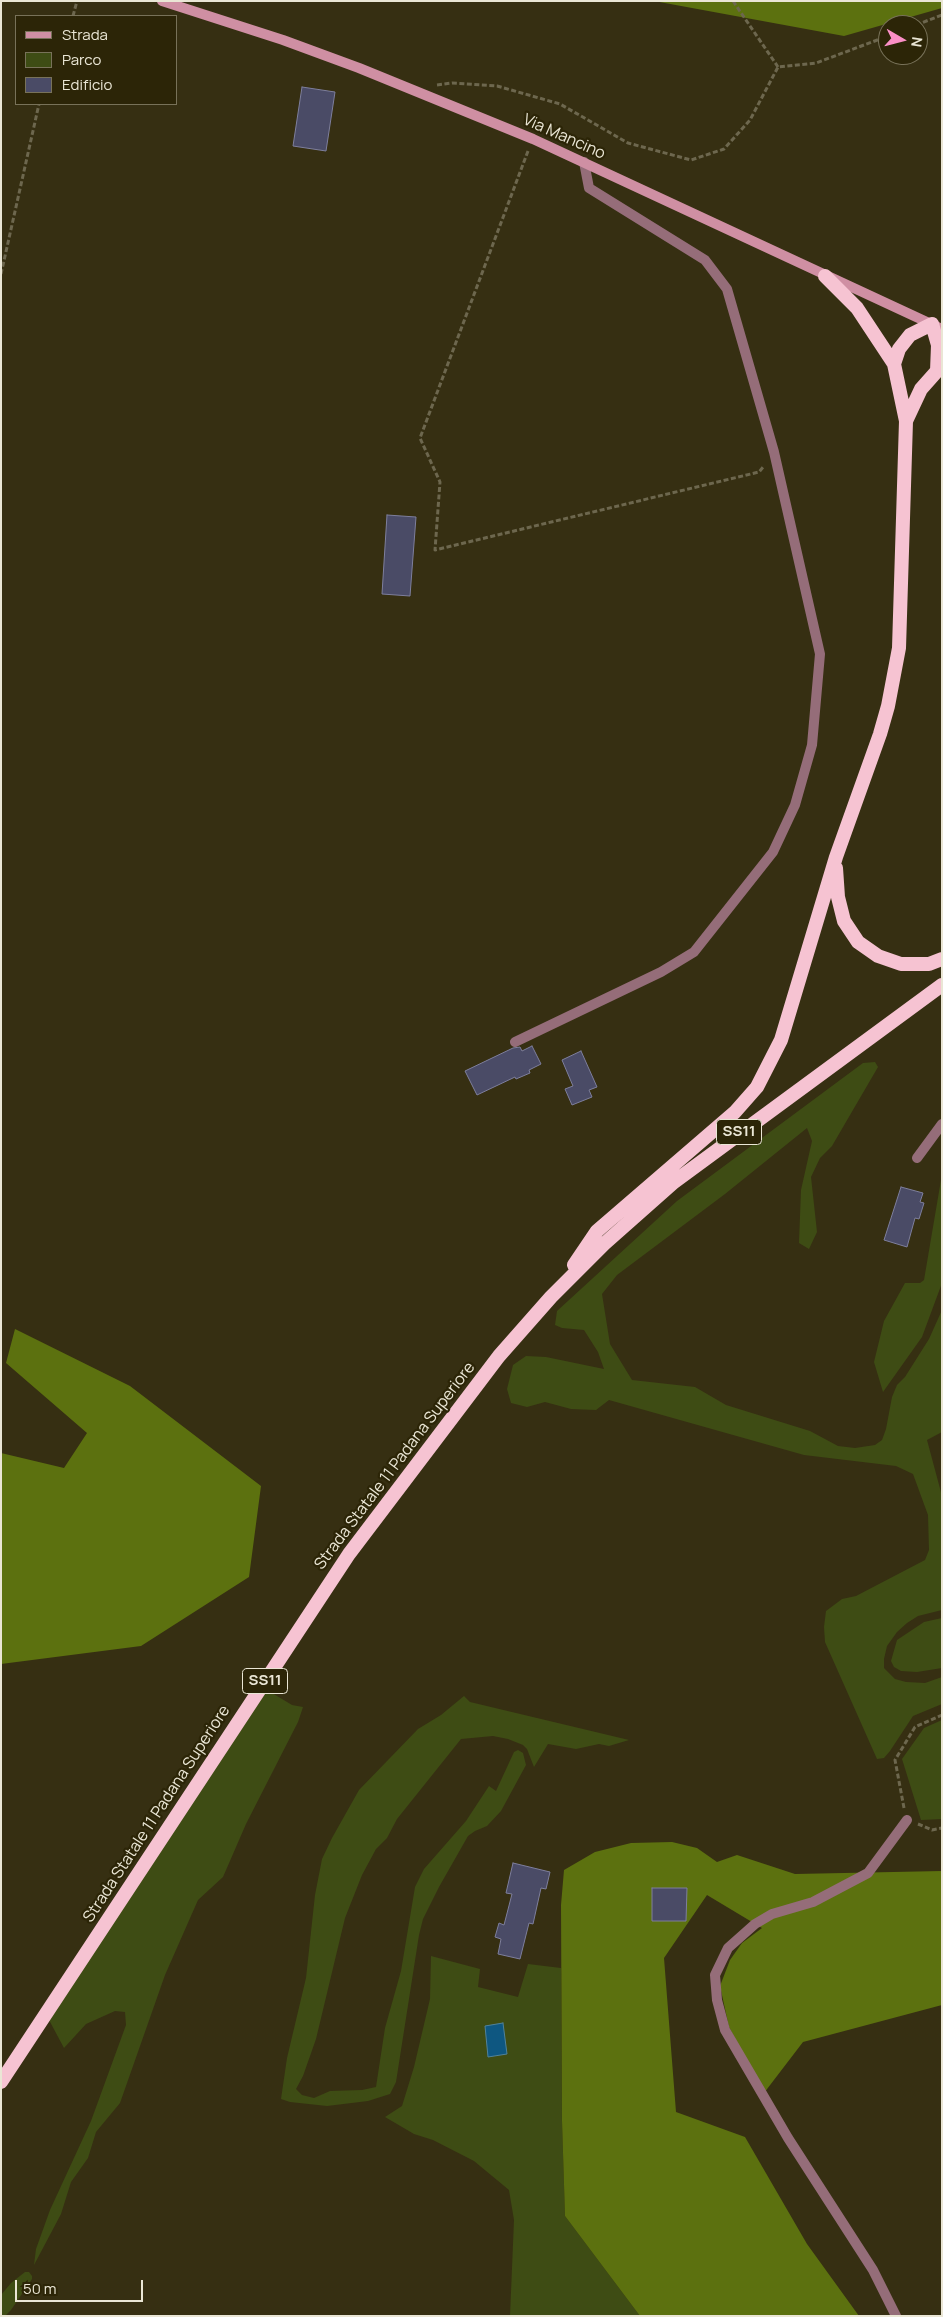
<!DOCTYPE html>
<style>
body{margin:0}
#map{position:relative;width:943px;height:2317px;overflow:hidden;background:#362f12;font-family:Manrope,sans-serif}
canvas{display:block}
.frame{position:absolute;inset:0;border:2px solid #eae6d5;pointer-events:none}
.legend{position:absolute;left:15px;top:15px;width:162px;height:90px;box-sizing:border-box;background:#2c2507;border:1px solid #787259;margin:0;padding:6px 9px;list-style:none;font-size:15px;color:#eae6d5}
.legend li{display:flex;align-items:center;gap:10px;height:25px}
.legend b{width:25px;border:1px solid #787259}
.north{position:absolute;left:878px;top:15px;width:50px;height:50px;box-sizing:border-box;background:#2c2507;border:1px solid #787259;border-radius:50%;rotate:98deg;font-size:14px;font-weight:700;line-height:20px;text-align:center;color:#eae6d5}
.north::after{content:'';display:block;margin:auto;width:18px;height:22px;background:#fb8fc6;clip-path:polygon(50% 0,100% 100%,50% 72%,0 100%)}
.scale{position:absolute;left:15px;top:2280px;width:128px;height:22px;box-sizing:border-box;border:2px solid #eae6d5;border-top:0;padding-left:6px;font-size:15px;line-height:18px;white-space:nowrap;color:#eae6d5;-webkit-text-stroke:4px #2c2507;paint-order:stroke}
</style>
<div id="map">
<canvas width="943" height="2317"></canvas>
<div class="frame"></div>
<ul class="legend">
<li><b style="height:6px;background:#cf8fa3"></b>Strada</li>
<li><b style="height:14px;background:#3e4c14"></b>Parco</li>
<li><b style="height:14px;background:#4a4b66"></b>Edificio</li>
</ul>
<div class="north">N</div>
<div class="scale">50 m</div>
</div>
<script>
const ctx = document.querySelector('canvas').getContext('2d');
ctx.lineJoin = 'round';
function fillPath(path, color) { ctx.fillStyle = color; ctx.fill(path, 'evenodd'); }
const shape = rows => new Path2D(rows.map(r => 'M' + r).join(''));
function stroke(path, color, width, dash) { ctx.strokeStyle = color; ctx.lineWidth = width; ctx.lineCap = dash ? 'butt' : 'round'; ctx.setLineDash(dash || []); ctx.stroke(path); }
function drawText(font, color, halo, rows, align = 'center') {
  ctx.font = font + ' Manrope,sans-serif'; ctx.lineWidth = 4.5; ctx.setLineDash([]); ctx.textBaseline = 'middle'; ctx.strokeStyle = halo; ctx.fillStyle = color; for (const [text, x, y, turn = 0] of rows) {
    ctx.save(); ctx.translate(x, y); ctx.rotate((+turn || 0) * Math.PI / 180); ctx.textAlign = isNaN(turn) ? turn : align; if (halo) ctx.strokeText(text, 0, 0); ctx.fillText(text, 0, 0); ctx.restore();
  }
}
fillPath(shape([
 [875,1062,878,1067,832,1146,820,1158,811,1177,817,1232,809,1249,799,1243,801,1190,812,1141,807,1128,725,1194,617,1275,602,1294,610,1344,632,1380,695,1387,726,1405,810,1431,838,1446,855,1448,875,1445,882,1440,886,1429,892,1397,897,1385,905,1377,929,1339,942,1310,942,1432,927,1440,942,1496,942,1610,918,1616,907,1623,897,1632,887,1646,884,1659,884,1668,895,1679,906,1682,925,1683,942,1677,942,1704,913,1716,890,1751,884,1758,877,1759,825,1642,824,1627,826,1611,842,1599,856,1596,925,1560,929,1550,928,1515,913,1474,896,1466,804,1455,609,1400,596,1410,571,1409,545,1402,527,1407,511,1403,507,1389,513,1365,526,1356,546,1357,604,1369,598,1352,584,1330,562,1328,555,1325,557,1311,677,1201,863,1063],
 [942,1174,942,1283,922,1337,883,1392,874,1362,884,1321,905,1283,920,1283,924,1280],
 [942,1618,942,1668,917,1672,901,1671,894,1667,891,1661,897,1640,924,1622],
 [267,1690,292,1705,303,1707,298,1722,246,1824,223,1877,198,1900,165,1975,120,2103,96,2132,88,2158,71,2182,61,2214,34,2265,36,2249,50,2210,91,2121,126,2025,125,2012,115,2011,86,2024,64,2048,49,2020],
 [464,1696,470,1702,629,1740,609,1746,599,1744,576,1749,548,1744,534,1767,527,1749,523,1745,508,1739,493,1736,461,1739,397,1819,387,1838,376,1849,362,1875,345,1918,316,2039,303,2076,296,2089,302,2095,314,2098,330,2091,362,2090,376,2087,385,2028,401,1971,415,1887,424,1869,466,1821,489,1786,496,1791,514,1752,518,1750,523,1753,526,1765,501,1811,487,1826,475,1831,468,1836,439,1887,423,1919,419,1935,396,2082,390,2094,368,2101,327,2106,290,2102,281,2099,287,2058,306,1978,315,1895,322,1859,332,1838,359,1790,418,1729,441,1715],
 [942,1720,942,1819,921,1820,902,1759,924,1728],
 [431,1956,480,1969,478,1987,518,1997,528,1964,561,1968,562,2121,565,2216,640,2316,510,2316,514,2220,509,2190,474,2161,433,2140,414,2134,385,2117,402,2106,414,2067,430,1999],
 [25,2272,29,2272,32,2276,32,2279,11,2310,5,2316,1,2316,1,2295,11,2283]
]), '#3e4c14');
fillPath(shape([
 [654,1,942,1,942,8,844,36],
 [15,1329,130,1386,261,1486,249,1577,141,1646,1,1664,1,1453,64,1468,87,1433,6,1363],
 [672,1842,697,1848,717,1862,737,1855,795,1874,942,1871,942,2005,803,2042,764,2093,729,2027,720,1986,730,1960,742,1943,762,1928,707,1895,664,1958,676,2112,745,2137,807,2244,859,2316,640,2316,565,2216,562,2121,561,1905,564,1870,595,1852,631,1843]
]), '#5c710f');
const water = shape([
 [503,2023,507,2054,488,2057,485,2026,503,2023]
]);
fillPath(water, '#0e5781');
stroke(water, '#50829a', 1);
const building = shape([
 [302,87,335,92,326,151,293,146,302,87],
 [387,515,416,517,410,596,382,594,387,515],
 [532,1046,541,1064,529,1070,530,1073,516,1079,515,1077,477,1095,465,1071,513,1048,520,1047,522,1051,532,1046],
 [581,1051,597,1087,589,1090,592,1097,572,1105,565,1089,573,1086,562,1060,581,1051],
 [901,1187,923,1193,920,1202,924,1203,919,1219,915,1218,907,1247,884,1240,901,1187],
 [513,1863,550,1872,546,1889,541,1888,533,1924,529,1923,520,1959,498,1954,501,1939,495,1937,499,1923,504,1925,512,1894,506,1893,513,1863],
 [652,1888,687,1888,686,1921,652,1921,652,1888]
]);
fillPath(building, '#4a4b66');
stroke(building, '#7e7f9d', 1);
stroke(shape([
 [733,1,778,67],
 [73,16,77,1],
 [916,25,942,15],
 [437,85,452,83,497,86,560,104,628,143,691,160,724,149,750,120,778,67,816,63,888,36],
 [528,151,420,438,440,482,435,550,759,472,764,466],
 [1,274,39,104],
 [904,1808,895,1760,915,1727,942,1715],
 [918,1824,932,1830,942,1828]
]), '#6d674e', 3, [5, 2.5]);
stroke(shape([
 [515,1042,661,972,694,952,773,852,795,805,812,745,820,654,774,452,727,289,705,260,589,188,584,162],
 [917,1158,942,1124],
 [896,2316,873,2270,788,2138,725,2030,717,2000,715,1975,728,1948,755,1924,772,1914,813,1902,868,1873,907,1820]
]), '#956d79', 10);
stroke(shape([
 [162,1,283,40,359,68,533,139,942,329]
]), '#cf8fa3', 10);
stroke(shape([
 [894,364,899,349,910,335,932,324,938,345,937,371],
 [906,421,921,389,937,371,942,368],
 [836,868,838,897,844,921,858,942,878,956,901,964,929,964,942,959],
 [574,1265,597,1231,735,1112,757,1087,781,1040,836,857,880,734,888,706,899,648,906,421,894,364,857,308,825,276],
 [1,2082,349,1554,499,1356,551,1297,604,1244,674,1182,942,985]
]), '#f6c3d2', 14);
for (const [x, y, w] of [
 [739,1132,45],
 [265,1681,45]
]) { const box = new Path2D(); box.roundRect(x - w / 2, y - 12.5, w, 25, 4); ctx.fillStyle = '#2c2507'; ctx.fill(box); stroke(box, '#eae6d5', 1); }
drawText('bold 15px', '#eae6d5', null, [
 ["SS11",739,1132],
 ["SS11",265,1681]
]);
drawText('16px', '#eae6d5', '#2c2507', [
 ["Via Mancino",564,137,24],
 ["Strada Statale 11 Padana Superiore",395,1466,-53],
 ["Strada Statale 11 Padana Superiore",157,1814,-57]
]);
</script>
